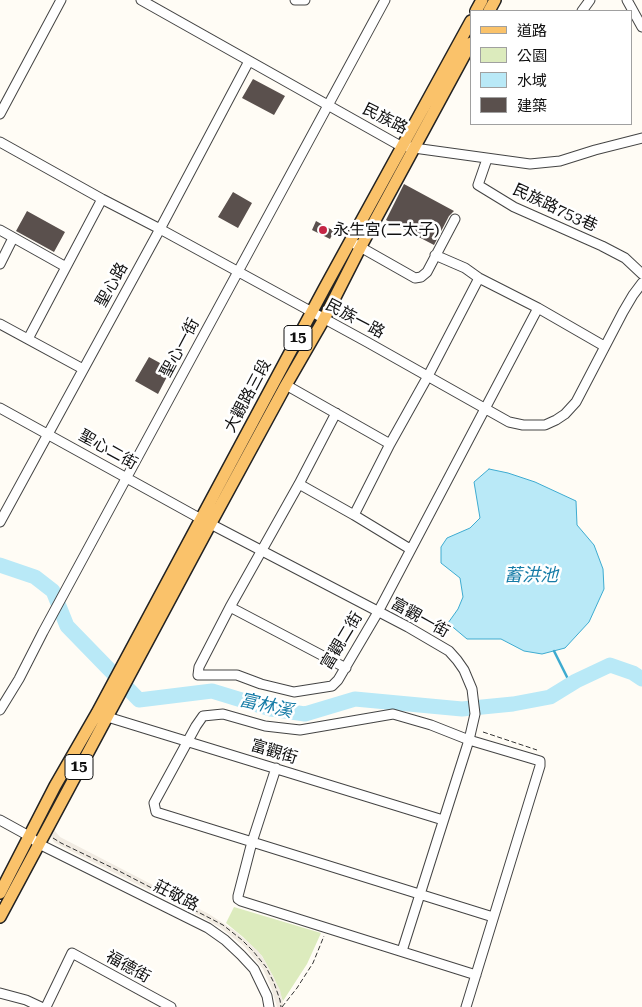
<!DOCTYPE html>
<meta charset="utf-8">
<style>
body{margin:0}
#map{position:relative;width:642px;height:1007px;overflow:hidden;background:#fffcf5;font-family:"Roboto Serif","Noto Sans TC",serif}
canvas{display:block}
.legend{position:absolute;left:470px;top:10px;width:162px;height:115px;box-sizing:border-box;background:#fff;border:1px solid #a0a0a0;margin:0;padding:6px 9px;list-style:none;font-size:15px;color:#111}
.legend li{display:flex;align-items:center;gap:10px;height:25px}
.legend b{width:25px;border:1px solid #a0a0a0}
</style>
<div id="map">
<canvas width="642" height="1007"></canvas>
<ul class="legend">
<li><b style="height:6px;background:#fac26a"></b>道路</li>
<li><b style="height:14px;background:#dcebbd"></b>公園</li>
<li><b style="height:14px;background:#b9e9f7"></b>水域</li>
<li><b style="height:14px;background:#5a504d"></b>建築</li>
</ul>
</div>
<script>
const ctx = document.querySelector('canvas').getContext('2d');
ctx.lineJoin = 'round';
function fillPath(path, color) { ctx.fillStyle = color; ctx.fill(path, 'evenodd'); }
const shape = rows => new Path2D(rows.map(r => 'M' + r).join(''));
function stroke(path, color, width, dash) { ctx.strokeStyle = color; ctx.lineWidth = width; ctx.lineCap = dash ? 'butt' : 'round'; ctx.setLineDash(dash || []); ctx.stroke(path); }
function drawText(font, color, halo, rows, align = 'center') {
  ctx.font = font + ' "Roboto Serif","Noto Sans TC",serif'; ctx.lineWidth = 5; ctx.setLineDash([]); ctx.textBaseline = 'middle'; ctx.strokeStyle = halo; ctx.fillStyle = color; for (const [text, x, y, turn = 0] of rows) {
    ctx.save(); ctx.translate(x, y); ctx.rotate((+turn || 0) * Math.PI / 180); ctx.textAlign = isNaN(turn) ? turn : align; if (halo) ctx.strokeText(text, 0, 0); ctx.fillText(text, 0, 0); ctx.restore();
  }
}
fillPath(shape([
 [234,907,321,933,307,964,283,1001,274,978,262,956,243,937,226,923]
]), '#dcebbd');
fillPath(shape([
 [55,827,55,831,60,837,209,914,235,931,258,951,265,961,280,990,284,1007,277,1007,271,987,263,969,244,946,231,936,221,928,202,917,55,843,53,841,51,836]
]), '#f1ebe2');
const water = shape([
 [489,469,508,473,535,482,576,501,577,525,594,545,603,569,604,589,589,622,565,648,542,654,524,651,501,639,467,639,448,623,458,609,463,597,460,578,441,563,441,547,447,538,470,528,480,518,474,482,489,469]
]);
fillPath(water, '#b9e9f7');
stroke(water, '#3eabd0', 1);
stroke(shape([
 [554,651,571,685]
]), '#3eabd0', 2.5);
stroke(shape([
 [0,565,35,577,53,591,67,626,139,700,212,691,271,709,305,714,355,699,462,709,513,704,550,697,576,681,610,665,633,673,642,679]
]), '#b9e9f7', 15);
fillPath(shape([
 [253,79,285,96,274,115,242,98],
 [404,184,454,211,449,216,434,245,386,220],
 [233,192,252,203,238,228,218,217],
 [27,211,65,232,54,252,16,231],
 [316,221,334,231,330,239,312,230],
 [149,357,171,369,158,394,135,381]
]), '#5a504d');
const minor = shape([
 [141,0,397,144,414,148,530,164,560,161,595,150,642,138],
 [295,0,305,0],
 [627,0,642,27],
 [582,11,590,0],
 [0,114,61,0],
 [0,142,102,199,160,229,367,342,509,422,523,425,545,425,556,420,565,414,576,402,623,312,633,295,642,283],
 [487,159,478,185,514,207,602,246,625,258,642,274],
 [0,230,66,267],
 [355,244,415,278,421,277,427,272,455,219],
 [435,255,465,268,479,278,538,308,604,346],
 [0,264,13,238],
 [0,324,83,369],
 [28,339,102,199],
 [286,385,390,444],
 [0,408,201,519,408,627,449,651,457,660,464,670,472,689,475,714,469,740,402,951],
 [336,413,299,484,230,607,199,667,198,675,237,675,261,684,294,692,332,686,338,680,378,612,538,308],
 [299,484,354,515,410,549],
 [354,515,390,444,428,376,479,278],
 [0,522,160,229,249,61],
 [230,607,346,668],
 [0,710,19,679,43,632,385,0],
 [101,715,443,820],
 [276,768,252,842,238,896,238,899,241,901,476,975],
 [0,820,29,836,39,844,208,928,225,940,241,955,254,969,267,996,269,1007],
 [0,993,26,1000,41,1007],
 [46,1007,72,953,171,1007],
 [466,1007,540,766,540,761,469,740,431,725,393,714,300,730,265,726,223,714,203,716,196,726,154,803,156,812,493,917]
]);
const major = shape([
 [476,11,482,0],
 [489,11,495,0],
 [0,893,55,786,97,713,324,289,471,21],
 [0,917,211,523,286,385,324,319,360,248,471,43]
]);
stroke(minor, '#444', 11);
stroke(major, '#222', 14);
stroke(shape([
 [483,732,537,750],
 [53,838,61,843,119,871,223,925,242,940,253,951,266,967,274,983,280,1000,281,1007],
 [282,1007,297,988,313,963,324,936]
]), '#333', 1, [5, 2.5]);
stroke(minor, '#fff', 9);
stroke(major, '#fac26a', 11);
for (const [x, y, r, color] of [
 [323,230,5,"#c52544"]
]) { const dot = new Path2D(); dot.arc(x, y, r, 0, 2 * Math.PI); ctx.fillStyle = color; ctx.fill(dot); stroke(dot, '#fff', 2); }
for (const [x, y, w] of [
 [298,338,28],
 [79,767,28]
]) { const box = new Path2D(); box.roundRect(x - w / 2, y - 12.5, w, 25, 4); ctx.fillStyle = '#fff'; ctx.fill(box); stroke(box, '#111', 1); }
drawText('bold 15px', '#111', null, [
 ["15",298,338],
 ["15",79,767]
]);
drawText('16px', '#111', '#fff', [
 ["民族路",385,119,27],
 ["民族路753巷",555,208,25],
 ["聖心路",112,285,-61],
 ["民族一路",355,319,28],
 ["聖心一街",180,348,-62],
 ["大觀路三段",248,396,-62],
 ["聖心二街",108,450,29],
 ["富觀一街",420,618,29],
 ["富觀二街",342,641,-59],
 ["富觀街",274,752,17],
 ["莊敬路",176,896,27],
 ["福德街",128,967,29]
]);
drawText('16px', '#111', '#fff', [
 ["永生宮(二太子)",333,230]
], 'left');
drawText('italic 18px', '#167ca7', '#fff', [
 ["蓄洪池",531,576],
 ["富林溪",266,706,13]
]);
</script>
